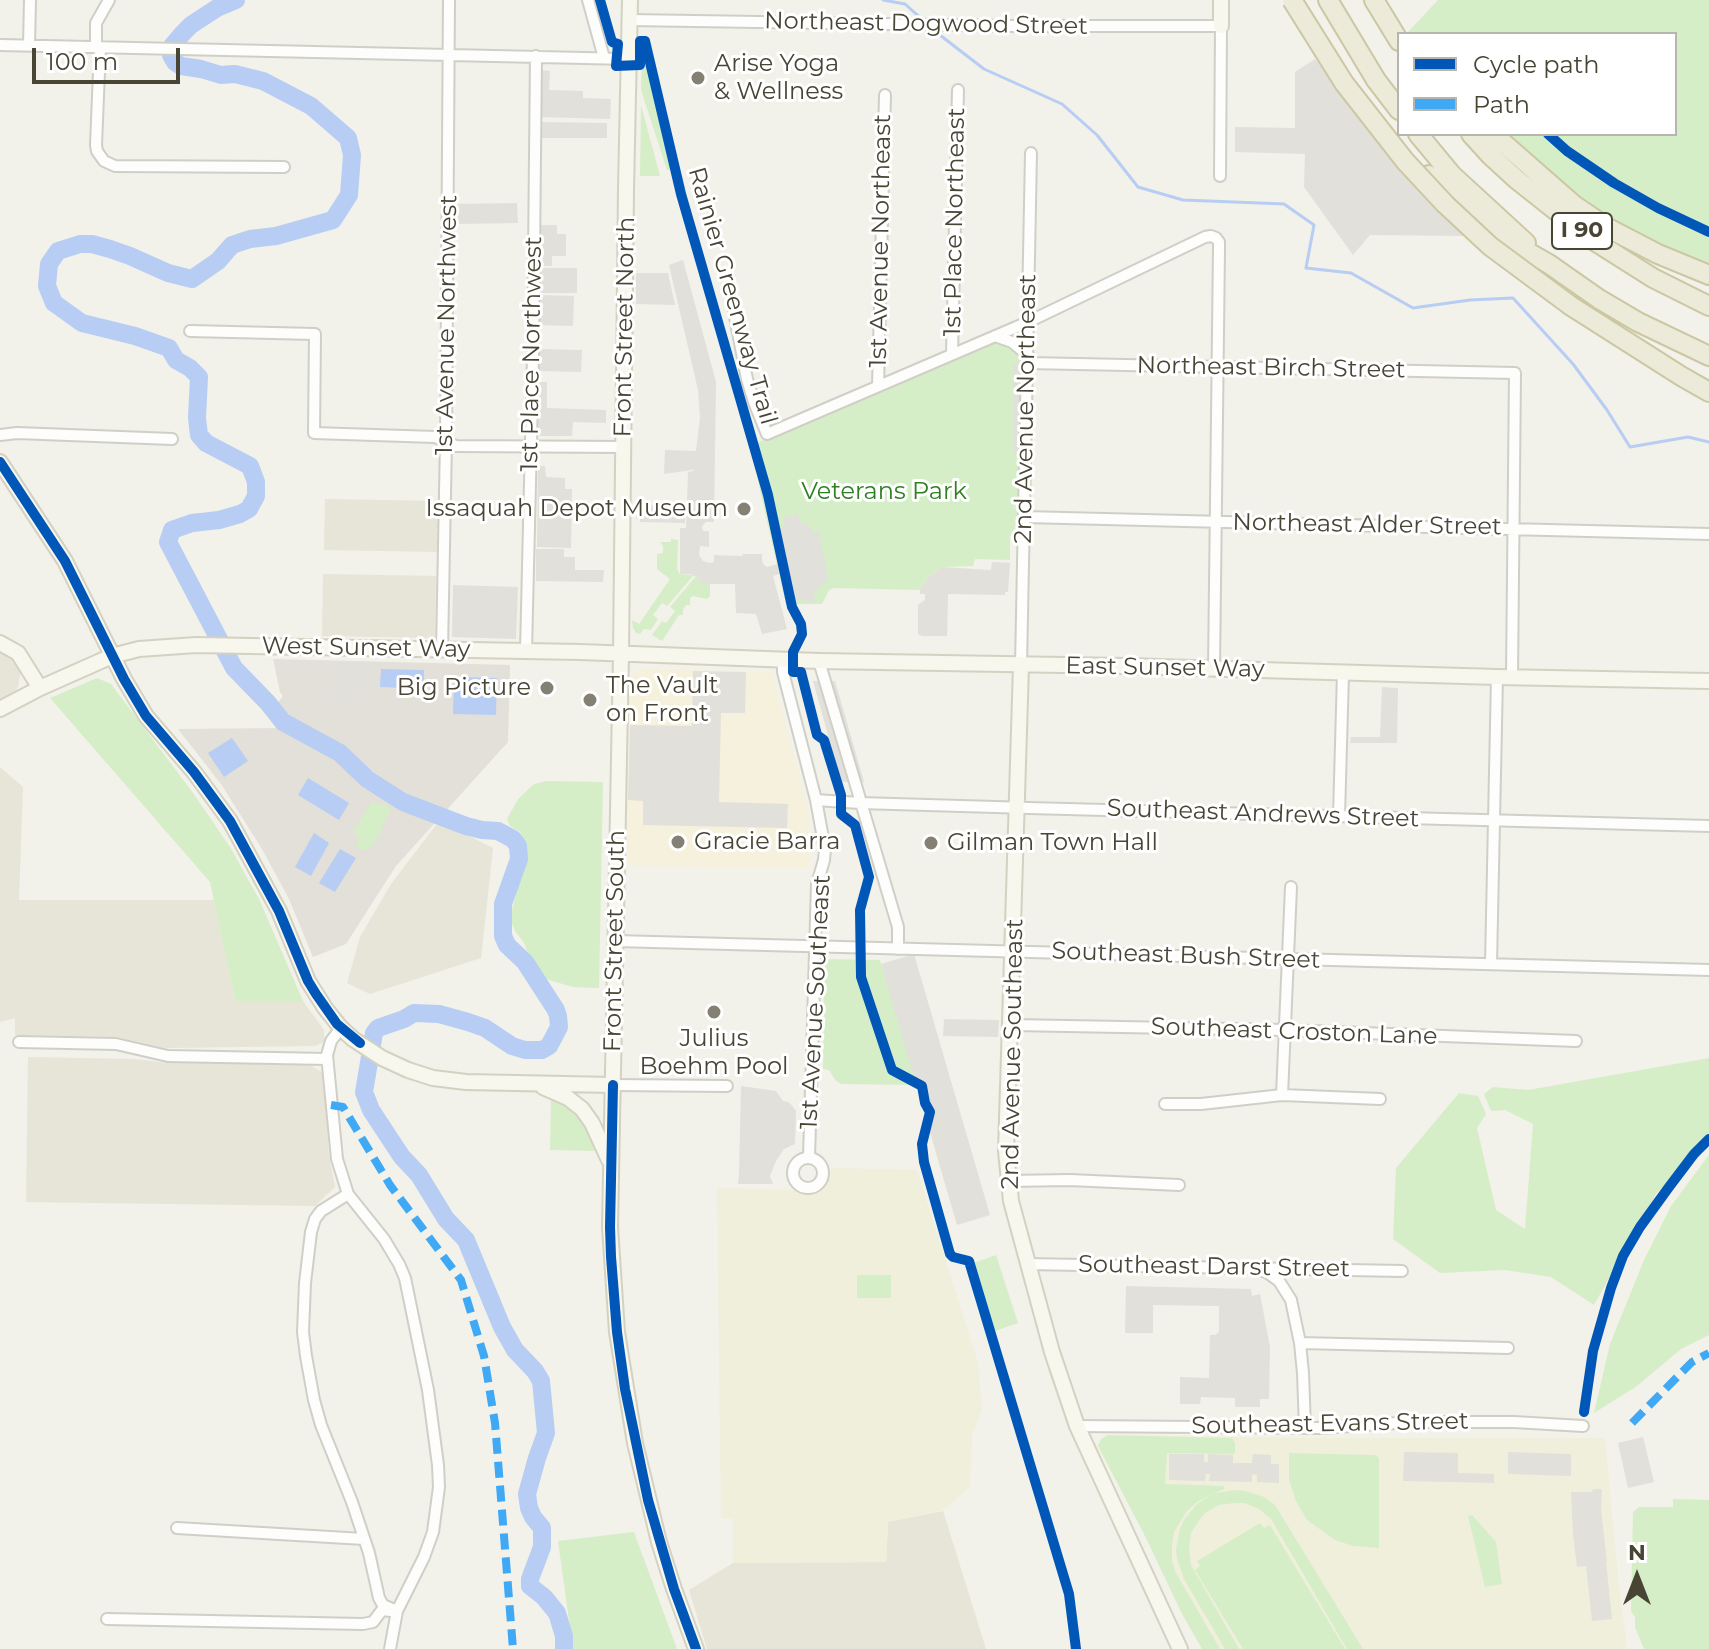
<!DOCTYPE html>
<style>
body{margin:0}
#map{position:relative;width:1709px;height:1649px;overflow:hidden;background:#f2f1ea;font-family:Montserrat,sans-serif}
canvas{display:block}
.legend{position:absolute;left:1397px;top:32px;width:280px;height:104px;box-sizing:border-box;background:#fff;border:2px solid #b6b5ae;margin:0;padding:10px 14px;list-style:none;font-size:24px;color:#484535}
.legend li{display:flex;align-items:center;gap:16px;height:40px}
.legend b{width:40px;border:2px solid #b6b5ae}
.north{position:absolute;left:1597px;top:1537px;width:80px;height:80px;-webkit-text-stroke:6px #fff;paint-order:stroke;rotate:0deg;font-size:22px;font-weight:700;line-height:32px;text-align:center;color:#484535}
.north::after{content:'';display:block;margin:auto;width:28px;height:36px;background:#484535;clip-path:polygon(50% 0,100% 100%,50% 72%,0 100%)}
.scale{position:absolute;left:32px;top:48px;width:148px;height:36px;box-sizing:border-box;border:4px solid #484535;border-top:0;padding-left:10px;font-size:24px;line-height:28px;white-space:nowrap;color:#484535;-webkit-text-stroke:6px #fff;paint-order:stroke}
</style>
<div id="map">
<canvas width="1709" height="1649"></canvas>
<ul class="legend">
<li><b style="height:10px;background:#0057b8"></b>Cycle path</li>
<li><b style="height:10px;background:#3fa9f5"></b>Path</li>
</ul>
<div class="north">N</div>
<div class="scale">100 m</div>
</div>
<script>
const ctx = document.querySelector('canvas').getContext('2d');
ctx.lineJoin = 'round';
function fillPath(path, color) { ctx.fillStyle = color; ctx.fill(path, 'evenodd'); }
const shape = rows => new Path2D(rows.map(r => 'M' + r).join(''));
function stroke(path, color, width, dash) { ctx.strokeStyle = color; ctx.lineWidth = width; ctx.lineCap = dash ? 'butt' : 'round'; ctx.setLineDash(dash || []); ctx.stroke(path); }
function drawText(font, color, halo, rows, align = 'center') {
  ctx.font = font + ' Montserrat,sans-serif'; ctx.lineWidth = 6; ctx.setLineDash([]); ctx.textBaseline = 'middle'; ctx.strokeStyle = halo; ctx.fillStyle = color; for (const [text, x, y, turn = 0] of rows) {
    ctx.save(); ctx.translate(x, y); ctx.rotate((+turn || 0) * Math.PI / 180); ctx.textAlign = isNaN(turn) ? turn : align; if (halo) ctx.strokeText(text, 0, 0); ctx.fillText(text, 0, 0); ctx.restore();
  }
}
fillPath(shape([
 [325,499,440,501,439,552,324,550],
 [323,574,436,576,435,638,322,636],
 [0,650,13,658,21,670,18,687,14,693,0,700],
 [0,767,23,787,19,900,214,900,235,1001,303,1001,324,1030,324,1042,315,1046,165,1048,118,1037,15,1035,15,1018,0,1022],
 [439,821,493,848,481,958,370,994,347,983,360,937,391,884],
 [28,1057,134,1059,160,1062,309,1064,323,1073,329,1156,335,1187,315,1206,26,1202],
 [943,1511,986,1649,707,1649,689,1590,733,1563,886,1562,888,1522]
]), '#e6e5d7');
fillPath(shape([
 [641,669,772,672,810,818,810,868,627,866,631,675]
]), '#f5f1dc');
fillPath(shape([
 [273,659,510,665,508,742,396,866,346,944,313,957,289,899,262,849,221,784,178,729,285,728,269,714,283,696,280,692]
]), '#e2e0d8');
fillPath(shape([
 [832,1168,917,1170,978,1363,982,1409,972,1436,970,1487,943,1510,888,1522,886,1562,733,1563,733,1519,721,1518,717,1188,793,1190,800,1194,812,1194,822,1191,827,1184],
 [1108,1435,1293,1438,1605,1438,1618,1578,1627,1649,1202,1649,1181,1612,1147,1540,1098,1446,1101,1439]
]), '#f0efdb');
fillPath(shape([
 [1438,0,1709,0,1709,267,1667,251,1612,224,1493,134,1675,134,1675,34,1406,34],
 [642,46,643,46,673,170,667,170,641,90],
 [641,105,644,116,660,176,640,176],
 [999,341,1007,342,1018,351,1022,358,1018,531,1010,536,1010,560,975,559,973,566,942,567,928,577,920,590,834,588,829,590,822,604,786,604,750,446,937,363],
 [671,539,678,540,677,569,680,574,694,575,667,606,662,603,653,615,658,619,651,630,644,629,640,634,636,633,633,628,632,620,639,624,670,579,657,569,657,554,663,553,663,546,660,542,671,542],
 [696,576,700,579,701,584,710,584,710,596,707,599,693,596,690,598,690,605,686,605,683,610,683,615,679,615,662,641,652,635,662,621,666,623,675,611,670,607],
 [97,678,111,684,193,793,230,847,259,899,303,1001,235,1001,210,882,50,698],
 [547,781,603,782,599,988,573,987,542,978,529,956,524,943,515,931,510,918,525,858,525,843,520,832,510,826,507,819,518,799,534,784],
 [372,802,385,805,391,809,391,812,386,817,380,834,374,843,369,849,363,850,359,849,356,845,359,838,355,834,354,830],
 [824,959,880,960,918,1085,841,1084,836,1081,829,1070,823,1069],
 [1709,1058,1709,1140,1656,1194,1594,1305,1551,1277,1505,1270,1440,1273,1393,1239,1396,1168,1459,1093,1478,1096,1486,1114,1477,1128,1496,1210,1525,1229,1533,1124,1505,1110,1491,1111,1484,1094,1493,1087,1528,1090],
 [551,1099,570,1109,580,1118,585,1125,595,1151,550,1150],
 [1709,1155,1709,1335,1681,1349,1637,1386,1594,1413,1610,1344,1644,1260,1671,1206],
 [996,1255,1018,1323,995,1331,973,1263],
 [857,1275,891,1275,891,1298,857,1298],
 [1108,1435,1232,1438,1235,1443,1235,1454,1167,1453,1165,1484,1224,1486,1224,1489,1215,1493,1235,1490,1246,1491,1264,1497,1275,1505,1363,1649,1347,1649,1271,1519,1259,1509,1244,1503,1235,1503,1219,1505,1205,1513,1200,1519,1191,1533,1189,1549,1191,1565,1239,1649,1225,1649,1184,1579,1177,1559,1176,1549,1180,1529,1184,1520,1197,1504,1214,1493,1197,1502,1186,1512,1174,1532,1172,1545,1172,1561,1176,1573,1220,1649,1202,1649,1181,1612,1147,1540,1098,1446,1101,1439],
 [1289,1453,1376,1455,1379,1459,1379,1548,1353,1546,1335,1540,1307,1520,1296,1501,1289,1480],
 [1673,1499,1709,1500,1709,1649,1644,1649,1635,1627,1635,1616,1633,1615,1631,1610,1633,1512,1639,1507,1673,1507],
 [1472,1515,1496,1542,1502,1584,1485,1587,1468,1516],
 [1260,1523,1264,1528,1270,1525,1345,1649,1243,1649,1195,1570,1200,1566,1197,1561],
 [634,1532,677,1649,573,1649,558,1541]
]), '#d6eec8');
fillPath(shape([
 [1315,59,1437,206,1465,236,1370,235,1353,255,1304,187,1305,154,1235,152,1235,127,1295,128,1295,72],
 [541,70,550,71,549,90,583,91,583,98,611,99,610,119,539,117],
 [539,122,607,123,607,138,539,138],
 [517,203,518,223,456,224,455,204],
 [539,225,557,225,557,234,566,234,566,256,552,256,552,266,539,266],
 [683,260,716,382,714,522,706,522,702,526,703,531,709,531,709,547,700,546,699,555,703,561,710,563,714,562,714,555,742,556,743,554,762,554,762,561,764,565,767,567,785,562,778,528,785,526,783,518,798,514,800,522,808,524,814,533,819,531,828,580,814,592,815,602,792,599,786,572,773,576,787,629,762,634,756,614,736,613,735,584,700,584,700,579,691,574,680,574,680,528,686,528,688,472,693,471,694,468,692,470,664,474,665,450,696,451,700,418,698,390,669,265],
 [540,268,577,268,577,293,540,293],
 [636,273,668,273,675,305,636,304],
 [538,295,574,296,573,326,538,325],
 [539,349,582,350,581,372,538,371],
 [1021,361,1020,453,1014,453,1014,395,1013,390,1013,365],
 [539,382,547,382,547,408,606,410,606,423,573,422,572,436,538,436],
 [538,466,545,466,546,477,565,478,565,489,572,489,571,548,537,547],
 [637,505,685,506,685,523,640,522,640,519,636,519],
 [536,549,564,549,564,557,575,557,575,570,604,570,603,582,536,581],
 [992,562,1010,563,1008,592,1005,592,1005,595,948,594,947,636,922,636,918,634,918,605,925,600,925,594,920,594,920,590,928,577,942,567,991,570],
 [453,585,518,587,516,639,452,637],
 [335,661,377,662,377,688,363,689,361,692,360,702,334,700],
 [693,671,746,672,745,713,721,713,719,802,788,804,787,828,643,825,643,801,628,800,630,725,692,726],
 [813,681,835,681,864,782,841,782],
 [1382,687,1398,688,1397,743,1350,743,1351,737,1380,737],
 [914,954,990,1215,957,1225,881,964],
 [944,1019,999,1020,998,1037,943,1036],
 [741,1086,776,1091,783,1101,789,1102,796,1111,795,1144,784,1149,776,1161,770,1176,773,1184,738,1184,739,1173],
 [1126,1286,1251,1289,1252,1296,1260,1294,1270,1347,1269,1399,1260,1399,1260,1407,1235,1407,1235,1398,1201,1397,1200,1404,1180,1404,1180,1377,1209,1378,1210,1335,1215,1335,1219,1332,1219,1306,1153,1305,1153,1333,1125,1333],
 [1643,1437,1654,1482,1628,1488,1618,1443],
 [1404,1452,1458,1453,1458,1473,1494,1474,1494,1483,1403,1481],
 [1508,1452,1571,1454,1571,1476,1508,1474],
 [1169,1454,1204,1454,1204,1462,1208,1462,1208,1454,1233,1455,1233,1463,1252,1463,1253,1454,1271,1455,1271,1464,1279,1464,1279,1483,1257,1482,1257,1475,1252,1474,1252,1482,1209,1481,1210,1474,1206,1474,1205,1481,1169,1480],
 [1593,1489,1602,1489,1601,1509,1607,1562,1606,1562,1612,1619,1592,1621,1586,1566,1577,1567,1573,1534,1571,1492,1592,1492]
]), '#e1e0da');
fillPath(shape([
 [381,669,424,670,424,689,380,687],
 [454,677,497,678,496,715,453,714],
 [232,738,248,761,224,777,208,753],
 [308,778,349,803,339,820,298,795],
 [314,833,329,843,311,876,295,867],
 [340,849,356,858,335,892,319,883]
]), '#b7cdf3');
stroke(shape([
 [883,0,905,4,924,21],
 [932,29,984,69,1062,104,1097,135,1138,187,1183,200,1284,204,1314,225,1306,268,1351,273,1413,308,1470,300,1513,298,1573,364,1607,410,1630,447,1688,437,1709,442]
]), '#b7cdf3', 3);
stroke(shape([
 [236,0,217,8,191,25,183,33,172,46,171,55,175,62,181,66,201,69,221,75,235,74,263,81,311,106,348,138,352,155,349,195,333,220,276,236,250,239,232,245,218,261,192,279,168,273,130,256,110,249,92,244,80,244,58,251,49,264,47,286,54,303,82,323,135,336,169,348,176,360,190,368,199,377,197,418,199,435,206,443,250,466,256,482,256,496,249,509,240,514,219,520,192,523,172,530,168,542,234,668,268,703,283,722,340,753,367,779,403,802,466,826,482,830,498,831,513,839,518,846,519,859,503,904,503,936,507,945,525,962,556,1010,558,1016,559,1027,549,1046,542,1050,525,1050,512,1046,485,1028,468,1022,439,1014,414,1013,404,1019,378,1028,374,1033,364,1092,371,1110,392,1142,402,1157,419,1175,446,1219,466,1240,502,1327,515,1350,535,1371,541,1381,546,1433,537,1458,527,1494,529,1508,533,1517,542,1528,542,1547,530,1579,530,1586,544,1597,557,1613,564,1636,564,1649]
]), '#b7cdf3', 18);
const street = shape([
 [588,0,604,58],
 [630,20,1014,26,1221,26,1220,176],
 [0,45,629,59],
 [29,45,30,0],
 [96,47,96,23,109,0],
 [100,47,96,145,97,151,104,161,115,166,284,167],
 [734,312,747,379,754,402,767,434,1028,322,1205,237,1211,236,1216,238,1219,242,1219,248,1214,669],
 [190,331,315,334,314,433,435,437,456,446,623,447],
 [995,336,1012,342,1028,355],
 [952,354,958,90],
 [1028,363,1515,373,1512,677],
 [878,386,885,95],
 [0,435,17,433,172,439],
 [1024,517,1709,534],
 [442,650,446,441,449,0],
 [526,651,533,357,536,56],
 [783,660,783,672,816,800,825,849,824,860,817,884,809,1158],
 [819,661,898,927,898,949],
 [1021,666,1031,153],
 [816,800,860,803,1029,808,1709,826],
 [1339,816,1343,673],
 [615,941,1709,970],
 [1491,964,1497,677],
 [1012,1025,1285,1030,1576,1041],
 [341,1028,331,1041,327,1055,337,1159,348,1194,384,1239,399,1264,405,1278,428,1390,438,1465,439,1487,433,1532,424,1557,397,1611,390,1649],
 [19,1042,116,1044,168,1056,327,1059],
 [613,1085,727,1086],
 [1282,1095,1291,887],
 [1165,1104,1201,1104,1282,1095,1380,1099],
 '793 1173a15 15 0 1 1 30 0a15 15 0 1 1-30 0Z',
 [1008,1181,1070,1180,1179,1185],
 [348,1194,321,1211,315,1219,311,1232,305,1283,303,1332,306,1356,314,1400,321,1425,352,1502,369,1553,379,1598,383,1605,397,1611],
 [1027,1264,1402,1271],
 [1260,1270,1268,1273,1279,1281,1291,1300,1300,1343,1303,1373,1305,1428],
 [1300,1343,1508,1348],
 [1077,1426,1321,1428,1412,1422,1514,1422,1583,1426],
 [177,1528,364,1539],
 [107,1619,363,1624,373,1622,382,1610,391,1611]
]);
const secondary = shape([
 [630,0,626,189,621,654,610,1227,617,1332,635,1443,659,1542,674,1589,696,1649],
 [1221,0,1221,26],
 [0,462,65,561,124,679,146,716,194,772,230,821,279,911,308,981,325,1008,341,1028,353,1039,382,1058,408,1070,433,1078,466,1082,613,1085],
 [0,643,18,653,40,688],
 [1021,666,1006,1151,1011,1201,1052,1352,1077,1426,1180,1649],
 [0,709,40,688,112,656,139,649,196,645,580,652,819,661,1125,666,1497,677,1709,681],
 [543,1087,568,1098,582,1109,592,1123,609,1160]
]);
const highway = shape([
 [1328,0,1376,80,1399,110],
 [1374,0,1399,41],
 [1418,134,1452,175,1526,243],
 [1471,134,1491,156,1516,179,1593,240,1653,278,1709,306],
 [1493,134,1574,205,1608,228,1658,254,1709,275],
 [1429,175,1448,194,1498,235,1549,264,1599,299,1638,322,1709,356],
 [1571,306,1681,376,1709,392]
]);
stroke(street, '#d0cfc7', 14);
stroke(secondary, '#d3d2c2', 18);
stroke(highway, '#ccc7a3', 22);
stroke(street, '#fdfdfc', 10);
stroke(secondary, '#f7f7ee', 14);
stroke(highway, '#ecead9', 18);
const highwayBridge = shape([
 [1292,0,1344,83,1405,161,1445,204,1490,246,1571,306]
]);
stroke(highwayBridge, '#ccc7a3', 22, []);
stroke(highwayBridge, '#ecead9', 18);
stroke(shape([
 [331,1105,343,1107,390,1185,461,1280,484,1356,495,1423,513,1649],
 [1632,1423,1692,1362,1709,1353]
]), '#3fa9f5', 8, [16, 8]);
stroke(shape([
 [600,0,612,42,618,44,616,66,640,65,640,41,645,41,681,194,768,495,792,607,801,624,802,634,793,652,793,672,801,672,817,735,824,740,841,795,841,814,855,825,869,877,860,910,861,977,892,1070,922,1086,925,1103,930,1112,922,1144,924,1162,950,1254,953,1257,969,1261,1069,1594,1076,1649],
 [1548,134,1567,151,1614,183,1658,208,1709,232],
 [0,462,65,561,124,679,146,716,194,772,230,821,279,911,308,981,316,994,337,1024,360,1043],
 [613,1085,610,1227,611,1257,617,1332,625,1389,648,1500,674,1589,696,1649],
 [1584,1412,1593,1351,1611,1288,1623,1256,1640,1227,1669,1187,1694,1154,1709,1139]
]), '#0057b8', 10);
for (const [x, y, r, color] of [
 [698,78,8,"#848174"],
 [744,509,8,"#848174"],
 [547,688,8,"#848174"],
 [590,700,8,"#848174"],
 [678,842,8,"#848174"],
 [931,843,8,"#848174"],
 [714,1012,8,"#848174"]
]) { const dot = new Path2D(); dot.arc(x, y, r, 0, 2 * Math.PI); ctx.fillStyle = color; ctx.fill(dot); stroke(dot, '#fff', 3); }
for (const [x, y, w] of [
 [1582,231,60]
]) { const box = new Path2D(); box.roundRect(x - w / 2, y - 18, w, 36, 6); ctx.fillStyle = '#fff'; ctx.fill(box); stroke(box, '#484535', 2); }
drawText('bold 22px', '#484535', null, [
 ["I 90",1582,231]
]);
drawText('24px', '#484535', '#fff', [
 ["Northeast Dogwood Street",926,24,1],
 ["1st Place Northeast",955,222,-89],
 ["1st Avenue Northeast",881,241,-89],
 ["Rainier Greenway Trail",732,296,74],
 ["1st Avenue Northwest",447,325,-89],
 ["Front Street North",625,327,-89],
 ["1st Place Northwest",532,354,-89],
 ["Northeast Birch Street",1271,368,1],
 ["2nd Avenue Northeast",1026,409,-89],
 ["Northeast Alder Street",1367,525,1],
 ["West Sunset Way",366,648,1],
 ["East Sunset Way",1165,668,1],
 ["Southeast Andrews Street",1263,814,2],
 ["Front Street South",615,941,-89],
 ["Southeast Bush Street",1186,956,2],
 ["1st Avenue Southeast",816,1002,-87],
 ["Southeast Croston Lane",1294,1032,2],
 ["2nd Avenue Southeast",1013,1054,-89],
 ["Southeast Darst Street",1214,1267,1],
 ["Southeast Evans Street",1330,1424,-1]
]);
drawText('24px', '#484535', '#fff', [
 ["Arise Yoga",714,64],
 ["& Wellness",714,92],
 ["Issaquah Depot Museum",728,509,"right"],
 ["The Vault",606,686],
 ["on Front",606,714],
 ["Big Picture",531,688,"right"],
 ["Gracie Barra",694,842],
 ["Gilman Town Hall",947,843],
 ["Julius",714,1039,"center"],
 ["Boehm Pool",714,1067,"center"]
], 'left');
drawText('24px', '#2f8023', '#fff', [
 ["Veterans Park",884,492]
]);
</script>
